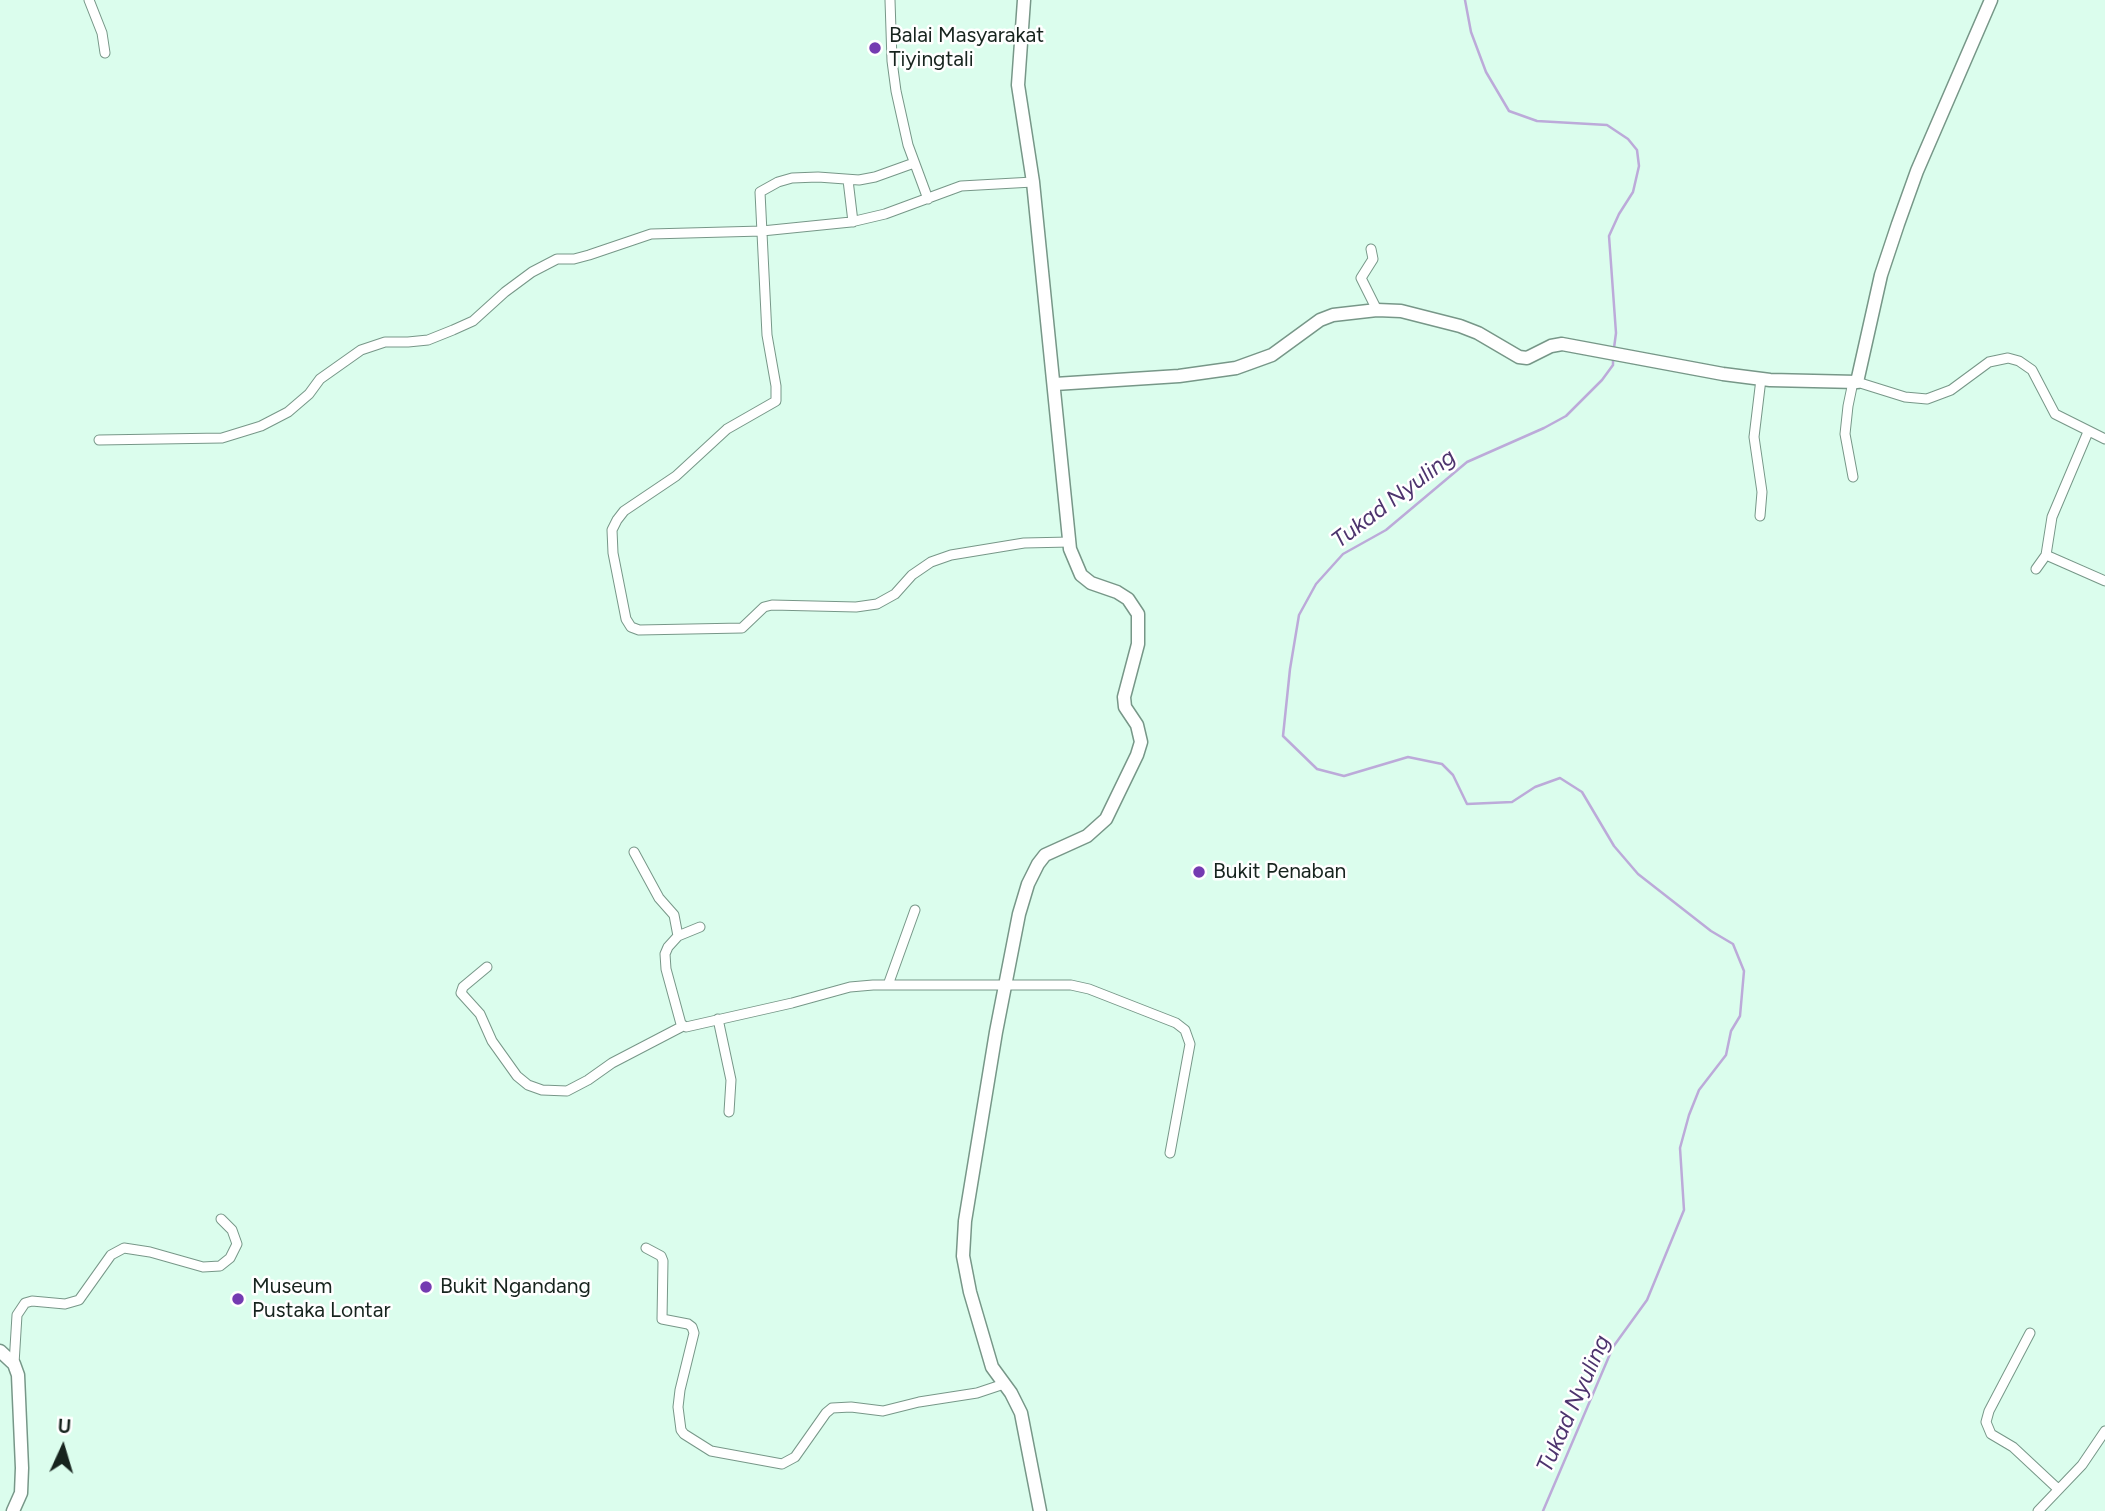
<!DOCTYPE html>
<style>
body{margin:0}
#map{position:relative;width:2105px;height:1511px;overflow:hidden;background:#dbfded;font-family:Figtree,sans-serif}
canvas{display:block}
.north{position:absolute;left:28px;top:1413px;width:70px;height:70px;-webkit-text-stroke:5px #fff;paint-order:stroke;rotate:4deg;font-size:19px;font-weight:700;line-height:28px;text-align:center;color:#17241e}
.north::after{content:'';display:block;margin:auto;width:24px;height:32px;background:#17241e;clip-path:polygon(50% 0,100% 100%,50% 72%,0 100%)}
</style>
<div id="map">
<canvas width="2105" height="1511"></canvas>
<div class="north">U</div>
</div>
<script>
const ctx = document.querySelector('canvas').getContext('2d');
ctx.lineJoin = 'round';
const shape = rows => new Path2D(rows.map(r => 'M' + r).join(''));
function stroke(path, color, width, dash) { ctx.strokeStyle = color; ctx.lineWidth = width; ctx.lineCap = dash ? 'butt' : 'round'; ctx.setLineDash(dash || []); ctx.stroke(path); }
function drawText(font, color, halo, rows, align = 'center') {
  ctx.font = font + ' Figtree,sans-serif'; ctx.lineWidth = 5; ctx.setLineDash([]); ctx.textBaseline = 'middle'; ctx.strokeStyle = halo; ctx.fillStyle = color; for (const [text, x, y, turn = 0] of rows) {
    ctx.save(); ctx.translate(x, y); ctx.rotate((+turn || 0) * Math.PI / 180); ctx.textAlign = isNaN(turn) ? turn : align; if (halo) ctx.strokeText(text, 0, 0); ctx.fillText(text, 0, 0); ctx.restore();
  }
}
stroke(shape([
 [1465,0,1471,32,1486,72,1509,111,1537,121,1607,125,1628,139,1637,150,1639,166,1633,192,1619,214,1609,236,1616,333,1614,348],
 [1543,1511,1613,1347,1647,1300,1684,1210,1680,1148,1689,1115,1699,1090,1726,1055,1731,1031,1740,1016,1744,971,1733,944,1711,931,1638,874,1614,846,1582,792,1560,778,1535,787,1512,802,1467,804,1453,775,1442,764,1408,757,1344,776,1317,769,1283,736,1290,669,1299,615,1316,584,1343,554,1386,530,1467,462,1544,428,1566,416,1602,380,1613,365,1613,359]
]), '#bcaad9', 2.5);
const street = shape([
 [89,0,102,33,105,53],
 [890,0,892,61,896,91,908,145,928,199],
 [914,163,875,177,859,180,818,177,792,178,778,182,760,192,767,335,776,386,776,401,727,429,676,476,624,511,617,520,612,530,613,553,626,619,631,627,639,630,742,628,764,607,772,605,856,607,877,604,895,594,912,575,931,562,951,555,1024,543,1070,542],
 [848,180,853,222],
 [1371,249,1373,259,1361,278,1377,310],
 [1857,382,1905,397,1927,399,1951,390,1989,362,2008,358,2019,361,2032,370,2055,414,2105,439],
 [99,440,222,438,261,426,288,412,309,394,320,379,361,350,385,342,408,342,428,340,453,330,473,321,505,292,532,272,557,259,574,259,589,255,651,234,762,231,851,222,885,214,961,186,1033,182],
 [1853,477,1845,434,1848,406,1853,382],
 [1760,516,1762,492,1754,437,1761,379],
 [2046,555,2105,581],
 [2036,569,2046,555,2052,517,2088,432],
 [634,852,659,898,674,915,678,936],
 [700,927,678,936,668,947,665,954,666,969,681,1024,686,1027,792,1003,850,987,873,985,1071,985,1089,989,1176,1023,1185,1030,1190,1044,1170,1153],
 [487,967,463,987,461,993,480,1014,492,1041,517,1076,528,1085,542,1090,567,1091,588,1080,612,1063,683,1026],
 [888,985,915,910],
 [718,1019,731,1080,729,1112],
 [646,1248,661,1256,663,1261,662,1319,688,1324,692,1327,694,1333,680,1390,678,1407,681,1430,684,1434,711,1451,782,1464,795,1457,826,1413,832,1408,851,1407,883,1411,919,1402,977,1393,1004,1384],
 [2030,1333,1989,1411,1986,1422,1991,1434,2013,1447,2058,1489],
 [14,1364,17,1315,25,1303,32,1301,65,1304,79,1300,111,1255,124,1248,150,1252,203,1267,220,1266,230,1258,237,1244,232,1230,221,1219],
 [2038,1511,2082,1465,2105,1431]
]);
const secondary = shape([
 [1024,0,1018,85,1033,182,1070,549,1081,575,1091,583,1117,592,1128,599,1138,614,1138,644,1124,697,1125,707,1137,725,1141,742,1137,755,1106,819,1087,836,1045,855,1038,864,1028,884,1019,914,996,1032,965,1221,963,1256,970,1292,992,1367,1011,1393,1021,1413,1040,1511],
 [1055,384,1179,376,1236,368,1272,355,1320,320,1333,315,1377,310,1401,311,1460,326,1478,333,1519,357,1527,358,1551,346,1562,344,1723,374,1770,380,1857,382,1881,275,1898,224,1917,171,1991,0],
 [0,1351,14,1364,18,1375,22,1468,21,1493,13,1511]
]);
stroke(street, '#779788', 11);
stroke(secondary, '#779788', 15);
stroke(street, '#fff', 9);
stroke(secondary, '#fff', 12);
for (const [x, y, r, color] of [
 [875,48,7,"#743bb1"],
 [1199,872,7,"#743bb1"],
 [426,1287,7,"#743bb1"],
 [238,1299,7,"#743bb1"]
]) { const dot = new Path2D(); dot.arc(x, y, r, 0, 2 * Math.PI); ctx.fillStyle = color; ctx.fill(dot); stroke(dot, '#fff', 2.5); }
drawText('21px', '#17241e', '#fff', [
 ["Balai Masyarakat",889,36],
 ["Tiyingtali",889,60],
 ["Bukit Penaban",1213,872],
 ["Museum",252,1287],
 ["Pustaka Lontar",252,1311],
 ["Bukit Ngandang",440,1287]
], 'left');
drawText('italic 23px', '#4d346e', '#fff', [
 ["Tukad Nyuling",1394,499,-37],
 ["Tukad Nyuling",1574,1404,-66]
]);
</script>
